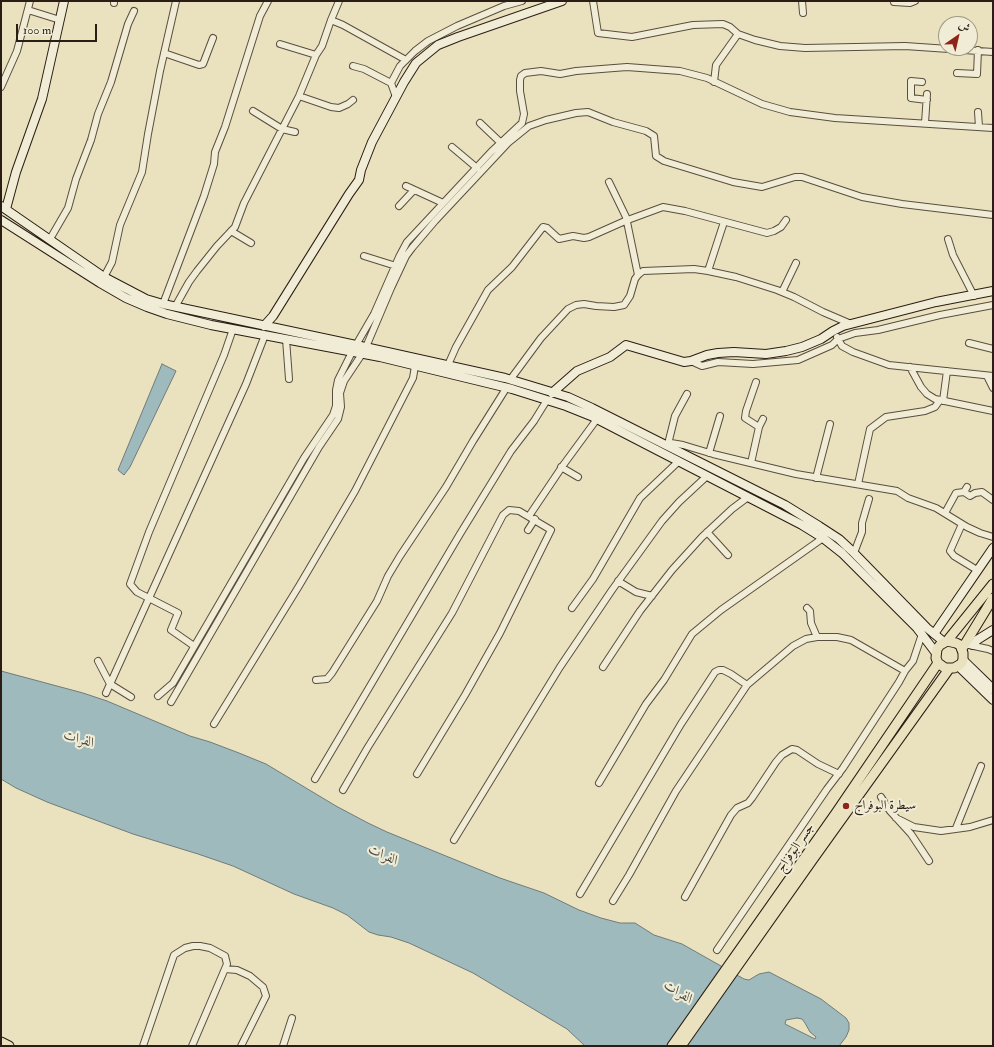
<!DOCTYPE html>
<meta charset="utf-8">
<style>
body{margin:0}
#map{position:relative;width:994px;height:1047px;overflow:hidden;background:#eae1be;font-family:"IM FELL Double Pica",Amiri,serif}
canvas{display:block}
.frame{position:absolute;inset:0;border:2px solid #2a1d15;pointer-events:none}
.north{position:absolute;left:938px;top:16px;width:40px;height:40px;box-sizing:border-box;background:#f1ecd5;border:1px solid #a19988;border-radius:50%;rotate:34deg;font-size:11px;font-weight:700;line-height:16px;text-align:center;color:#2a1d15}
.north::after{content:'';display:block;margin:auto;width:14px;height:18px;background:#8f2418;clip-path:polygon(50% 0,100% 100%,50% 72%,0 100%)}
.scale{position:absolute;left:16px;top:24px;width:81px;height:18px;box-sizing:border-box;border:2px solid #2a1d15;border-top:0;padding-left:5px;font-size:12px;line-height:14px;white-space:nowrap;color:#2a1d15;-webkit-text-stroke:3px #f1ecd5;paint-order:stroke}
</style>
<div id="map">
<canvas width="994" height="1047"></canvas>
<div class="frame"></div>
<div class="north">ش</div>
<div class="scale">100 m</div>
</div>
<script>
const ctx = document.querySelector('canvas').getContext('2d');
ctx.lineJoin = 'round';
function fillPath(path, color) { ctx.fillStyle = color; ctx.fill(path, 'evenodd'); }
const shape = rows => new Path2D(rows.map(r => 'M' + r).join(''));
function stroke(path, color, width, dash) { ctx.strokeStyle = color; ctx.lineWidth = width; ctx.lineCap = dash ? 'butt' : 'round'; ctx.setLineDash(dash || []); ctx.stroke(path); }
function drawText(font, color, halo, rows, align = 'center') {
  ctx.font = font + ' "IM FELL Double Pica",Amiri,serif'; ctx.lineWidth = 4; ctx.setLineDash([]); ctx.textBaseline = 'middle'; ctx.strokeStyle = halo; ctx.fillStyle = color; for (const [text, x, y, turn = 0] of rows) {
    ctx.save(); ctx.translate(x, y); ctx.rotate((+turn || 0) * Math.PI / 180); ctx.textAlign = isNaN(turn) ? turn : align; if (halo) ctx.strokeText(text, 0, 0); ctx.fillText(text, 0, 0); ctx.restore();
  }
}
const water = shape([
 [162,364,176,371,130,467,124,475,118,470,162,364],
 [1,671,83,693,107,701,190,736,210,742,239,753,266,764,336,806,368,823,387,832,500,878,544,893,579,910,601,918,620,923,635,923,654,935,682,944,744,979,749,980,759,974,769,972,821,999,846,1018,849,1023,849,1030,846,1037,839,1046,585,1046,567,1029,473,973,409,943,391,937,378,935,369,932,347,915,333,908,294,894,233,866,198,854,133,834,47,802,16,788,1,779,1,671],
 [797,1018,802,1019,805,1023,810,1032,816,1037,815,1039,785,1024,786,1020,797,1018]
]);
fillPath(water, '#9ebabd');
stroke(water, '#707b7a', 1);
const street = shape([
 [114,1,114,3],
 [593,1,598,33,632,37,693,25,723,24,730,27,738,34,755,40,780,46,805,48,905,46,993,52],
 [802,1,803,13],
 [894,1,894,2,910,3,915,1],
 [28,10,60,20],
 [331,20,343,25,406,60],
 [280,44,316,55],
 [164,53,199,65,203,64,213,38],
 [353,66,364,69,391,83],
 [957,73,977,74,978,50],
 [714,82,716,65,738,34],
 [922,82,911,81,911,98,927,100],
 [1,87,17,51,30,1],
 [299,96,331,107,339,108,348,104,353,100],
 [396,97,391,83,400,66,415,51,428,41,457,26,504,6,522,1],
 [253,111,282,129,295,132],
 [978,112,979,127],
 [480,123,501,143],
 [925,123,927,94],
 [452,147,477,168],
 [609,182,626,217,638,275],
 [406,186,443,203],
 [399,206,414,190],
 [231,231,251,243],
 [50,239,68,208,76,179,91,140,98,114,111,82,128,24,134,11],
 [948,239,953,255,974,296],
 [364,256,396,266],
 [708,271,724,222],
 [104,277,112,262,120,225,142,172,148,134,160,71,176,1],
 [782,292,796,263],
 [163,304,204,196,214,164,215,152,225,127,260,16,268,1],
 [175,307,189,282,197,271,217,246,235,227,244,203,299,96,316,55,322,46,331,20,339,1],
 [837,337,842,346,853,352,889,365,993,376],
 [286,339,289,379],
 [969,343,993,349],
 [356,345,374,314,399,257,407,242,491,152,522,123,524,114,520,91,520,80,521,76,525,73,541,71,560,74,576,71,627,67,680,71,707,78,762,104,790,112,835,118,993,128],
 [366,347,391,288,406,256,412,248,435,221,508,143,529,126,546,120,576,113,588,112,613,122,646,131,654,136,656,156,664,161,733,182,762,187,795,177,802,177,862,197,902,204,993,215],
 [691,361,702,366,718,362,753,364,798,360,832,345,838,339,855,333,878,330,940,315,993,305],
 [448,365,456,347,488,290,512,267,543,227,547,228,559,239,573,236,584,238,589,237,625,221,663,207,685,211,767,233,774,231,781,227,786,220],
 [910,367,921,387,927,394,935,399,993,411],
 [987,376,993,388],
 [510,380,541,338,568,309,576,305,584,304,596,306,614,307,624,305,630,296,635,279,638,275,643,271,694,269,708,271,736,277,777,290,794,297,823,312,851,324],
 [756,382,746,411,745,418,759,427],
 [943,401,947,371],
 [668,444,675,416,687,394],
 [665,445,671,443,683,445,713,454,796,474,897,491,908,498,936,508,967,527,980,533,993,537],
 [709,453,720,416],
 [751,463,759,427,763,419],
 [561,467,578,477],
 [816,478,830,424],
 [858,484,870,429,886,417,925,411,935,407,940,400],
 [964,492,970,496,975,493,982,492,993,500],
 [945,513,956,493,964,492,967,487],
 [529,516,564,464,597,419],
 [962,524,950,551,954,556,977,570],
 [528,530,535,519],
 [707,532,728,555],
 [854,553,862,532,862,523,869,499],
 [618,581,636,592,652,596],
 [572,608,593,579,640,498,679,461],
 [807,608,810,611,811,623,817,637],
 [969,645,988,649,993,651],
 [194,646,171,630,178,613,137,592,130,584,149,532,224,355,233,329],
 [98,661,110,684,131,697],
 [603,667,640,611,672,570,702,537,732,509,748,497],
 [316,680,327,679,332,673,377,601,388,576,400,556,446,487,473,441,507,387],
 [106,693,246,384,265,335],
 [158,696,173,683,304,458,333,415,336,406,336,390,338,380,352,352],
 [171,702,319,447,338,419,341,407,340,393,344,381,362,354],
 [214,724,299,586,355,491,413,378,415,366],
 [315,779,460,534,511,451,534,421,547,400],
 [599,783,646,704,664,680,692,634,721,610,823,538],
 [343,790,368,747,452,613,503,515,509,510,519,511,551,530,500,633,465,695,417,774],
 [881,797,890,811,911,834,929,861],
 [896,818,914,827,941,831,970,827,993,820],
 [956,828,981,766],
 [454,840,560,667,612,590,662,521,679,502,707,476],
 [580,894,681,724,715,672,719,670,723,670,731,674,747,685],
 [685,897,731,815,737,808,748,803,752,798,776,762,782,755,792,749,797,750,818,764,839,774],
 [613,901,629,875,676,791,747,685,793,646,806,639,817,637,837,637,851,640,905,671],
 [717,950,827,789,843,768,899,682,905,671,913,661,922,634],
 [225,969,237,970,250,976,263,987,266,996,241,1046],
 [143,1046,174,955,185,948,193,946,200,946,210,948,225,956,227,964,192,1046],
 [283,1046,292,1018]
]);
const secondary = shape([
 [1,206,104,277,146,299,163,304,356,345,505,378,568,397,592,408,785,505,819,526,839,539,852,551,927,628,944,642],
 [6,209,16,172,42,99,64,1],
 [1,220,100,283,126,298,147,307,167,314,211,325,380,357,512,389,566,406,591,416,802,525,823,538,842,553,917,628,936,653],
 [264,326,273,316,349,194,359,180,361,170,372,142,404,82,416,63,438,45,458,37,562,1],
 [552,393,577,371,610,357,626,345,684,362,691,361,707,355,718,353,734,352,766,354,786,351,802,347,821,339,833,331,843,326,936,302,993,291],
 [934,634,993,548],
 [973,645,977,640,993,630],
 [963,660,993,689],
 [958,666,993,700]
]);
const primary = shape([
 [947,641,956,643,960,645,963,653,963,660,961,664,954,668,945,668,938,663,936,658,937,649,940,645,947,641,993,584],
 [962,649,993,598],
 [1,1042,9,1046],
 [672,1046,836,813,938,663],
 [681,1046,813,859,949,669]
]);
stroke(street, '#5a4e3f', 8);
stroke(secondary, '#2a1d15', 10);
stroke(primary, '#2a1d15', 11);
stroke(street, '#f1ecd5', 6);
stroke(secondary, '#f1ecd5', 8);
stroke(primary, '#eae1be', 9);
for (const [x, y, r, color] of [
 [846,806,4,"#8f2418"]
]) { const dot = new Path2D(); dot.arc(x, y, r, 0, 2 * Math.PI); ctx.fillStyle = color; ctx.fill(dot); stroke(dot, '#f1ecd5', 1.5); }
drawText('13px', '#2a1d15', '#f1ecd5', [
 ["سيطرة البوفراج",854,806]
], 'left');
drawText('13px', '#2a1d15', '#f1ecd5', [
 ["جسر البوفراج",796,848,-55]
]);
drawText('italic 14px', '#4d4c47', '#f1ecd5', [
 ["الفرات",79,740,17],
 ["الفرات",383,856,25],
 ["الفرات",678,993,32]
]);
</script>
